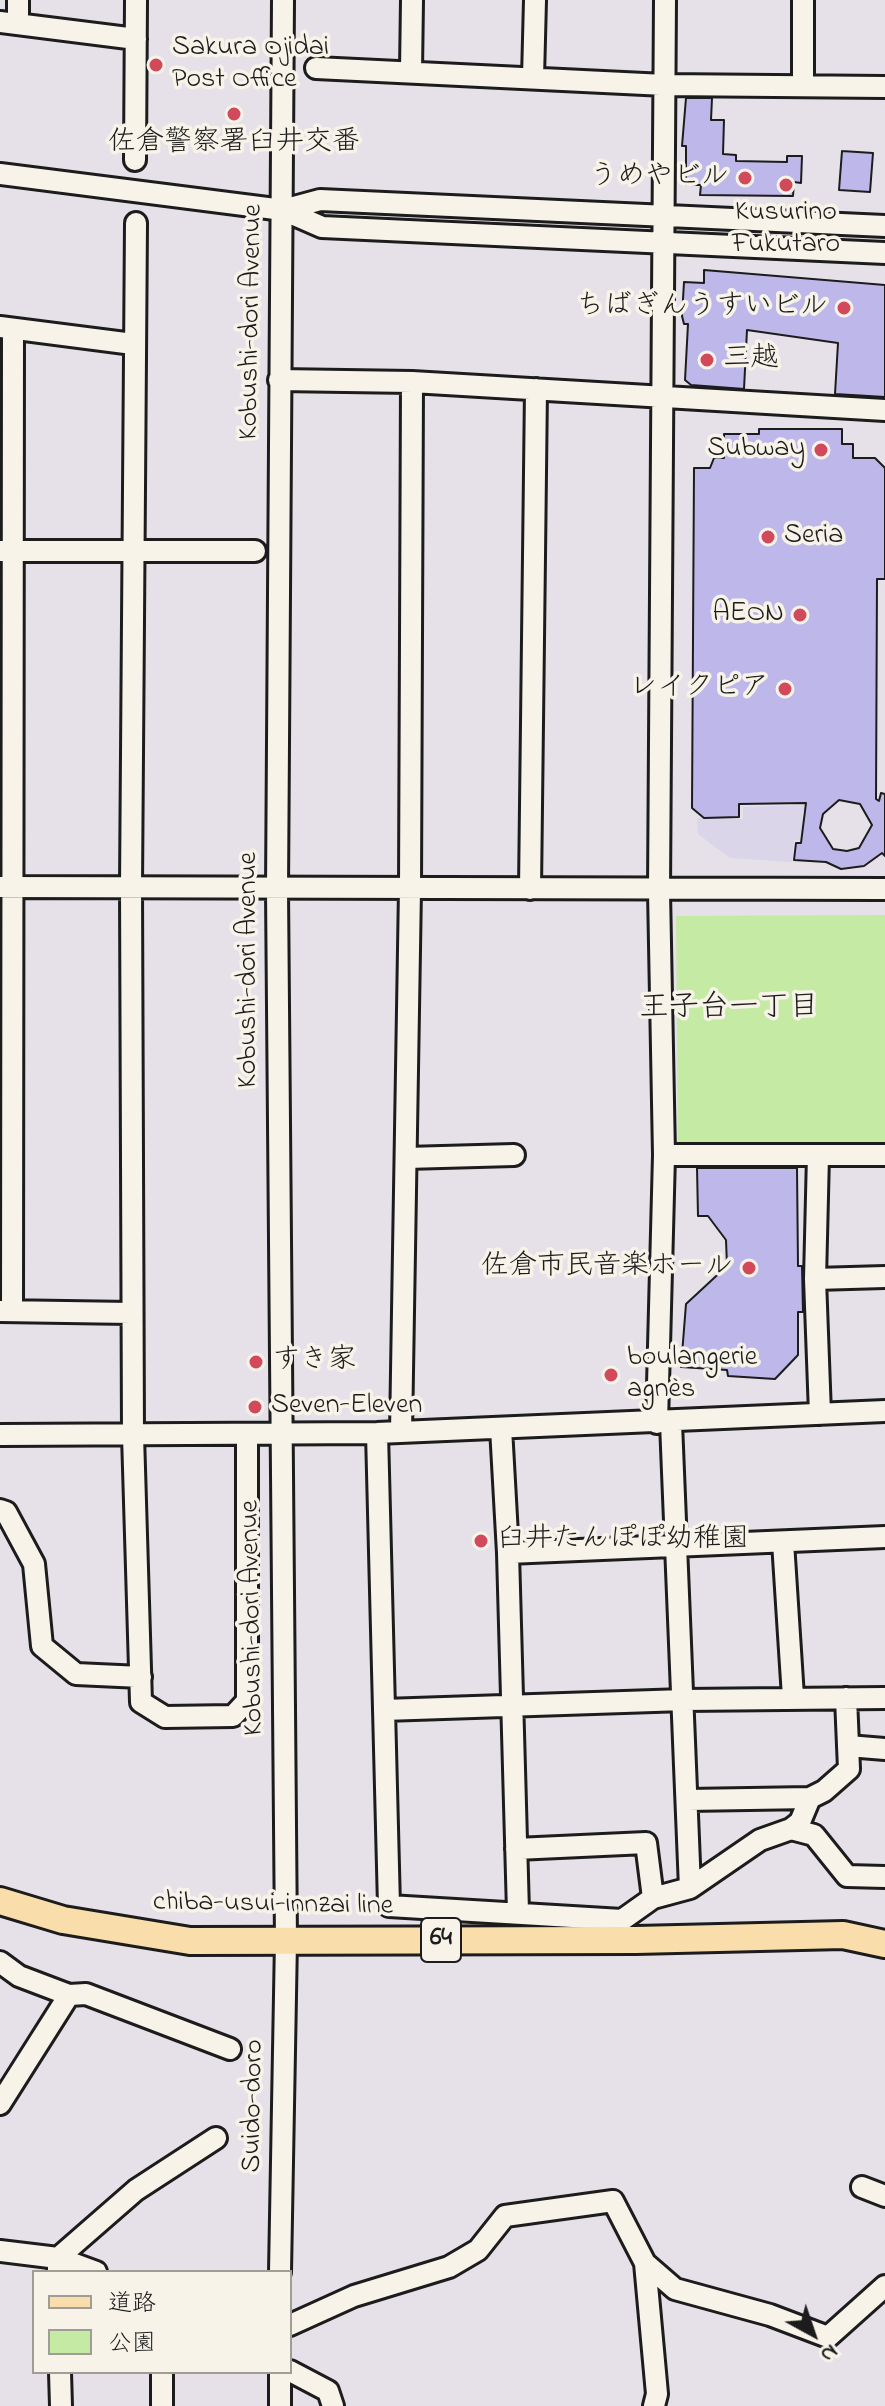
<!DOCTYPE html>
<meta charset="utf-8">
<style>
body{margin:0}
#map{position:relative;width:885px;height:2406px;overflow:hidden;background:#e6e1e9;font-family:"Indie Flower","Klee One",sans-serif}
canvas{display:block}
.legend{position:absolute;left:32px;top:2270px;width:260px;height:104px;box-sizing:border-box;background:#f7f3e8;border:2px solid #9f9d96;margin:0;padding:10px 14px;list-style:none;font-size:24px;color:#1c1c1c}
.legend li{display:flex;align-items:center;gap:16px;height:40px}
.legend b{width:40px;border:2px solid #9f9d96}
.north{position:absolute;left:773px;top:2294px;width:80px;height:80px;-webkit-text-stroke:6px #f7f3e8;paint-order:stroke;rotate:140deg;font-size:22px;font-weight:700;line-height:32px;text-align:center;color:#1c1c1c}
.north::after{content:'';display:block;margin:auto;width:28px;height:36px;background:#1c1c1c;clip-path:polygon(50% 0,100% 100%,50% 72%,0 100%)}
</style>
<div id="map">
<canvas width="885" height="2406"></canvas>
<ul class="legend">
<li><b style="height:10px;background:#f9deab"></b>道路</li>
<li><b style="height:22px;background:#c5eaa4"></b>公園</li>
</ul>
<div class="north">N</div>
</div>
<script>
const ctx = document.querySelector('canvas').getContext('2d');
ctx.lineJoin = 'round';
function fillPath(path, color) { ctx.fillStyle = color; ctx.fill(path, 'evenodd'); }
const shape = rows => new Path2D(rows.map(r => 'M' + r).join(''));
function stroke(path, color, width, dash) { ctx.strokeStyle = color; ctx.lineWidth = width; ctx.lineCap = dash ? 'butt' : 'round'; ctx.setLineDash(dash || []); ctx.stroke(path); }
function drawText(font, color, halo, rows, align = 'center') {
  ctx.font = font + ' "Indie Flower","Klee One",sans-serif'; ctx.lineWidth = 7; ctx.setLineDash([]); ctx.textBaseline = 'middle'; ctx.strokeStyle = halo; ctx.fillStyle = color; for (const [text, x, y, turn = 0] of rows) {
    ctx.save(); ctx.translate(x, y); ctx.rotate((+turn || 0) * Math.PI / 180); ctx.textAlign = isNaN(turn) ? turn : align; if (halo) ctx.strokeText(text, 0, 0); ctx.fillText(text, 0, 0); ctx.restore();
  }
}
fillPath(shape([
 [807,805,802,813,805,841,794,840,792,862,730,858,698,834,697,818,743,819,743,807]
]), '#dad5e9');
fillPath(shape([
 [885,915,885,1146,678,1149,676,916]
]), '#c5eaa4');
const building = shape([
 [686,98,712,98,711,120,724,120,723,154,736,155,736,161,787,162,787,156,802,156,801,183,794,182,793,196,700,195,701,185,686,185,686,146,682,146,686,98],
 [842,151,873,153,870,192,839,190,842,151],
 [704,270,885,285,885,397,835,394,838,343,747,330,744,389,691,385,685,380,688,324,684,324,682,316,684,282,704,283,704,270],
 [759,429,842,429,842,444,853,444,853,458,875,458,885,468,885,579,877,579,876,799,879,801,881,793,885,794,885,856,882,853,864,866,841,869,826,862,794,860,796,843,801,843,806,803,739,804,739,817,704,818,692,808,694,468,710,468,714,458,724,458,724,434,759,434,759,429],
 [839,800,860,804,872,825,859,848,847,851,833,849,820,828,823,814,839,800],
 [697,1168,797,1168,798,1266,802,1266,803,1312,798,1312,798,1355,775,1379,728,1376,727,1370,681,1367,686,1304,727,1266,726,1240,708,1216,698,1216,697,1168]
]);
fillPath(building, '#beb8ea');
stroke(building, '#1c1c1c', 2);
const minor = shape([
 [18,0,18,24],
 [0,22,136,39],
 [316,68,665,85,885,87],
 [411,71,412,0],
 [533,78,535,0],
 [803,86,803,0],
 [135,160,136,0],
 [0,174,283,210,322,227,885,253],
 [283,210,320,200,885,226],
 [136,223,131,886,133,1435,141,1702,165,1717,233,1716,247,1701,247,1434],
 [0,327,133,344],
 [279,380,412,382,885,410],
 [0,551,255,551],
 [0,887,885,889],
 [530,889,536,389],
 [664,1155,885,1155],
 [818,1155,815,1279,820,1414],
 [406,1158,514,1155],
 [815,1279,885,1277],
 [0,1311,131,1313],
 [12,1311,13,329],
 [657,1423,664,1155,659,891,665,0],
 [671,1423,690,1888],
 [501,1428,508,1553,518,1912],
 [401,1432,410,889,412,382],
 [377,1433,389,1906,622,1920,653,1898,690,1888,760,1840,791,1829,800,1822,810,1798],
 [0,1435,377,1433,885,1411],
 [0,1510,6,1512,34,1564,42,1646,76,1674,141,1677],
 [783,1542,793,1697],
 [508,1553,885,1537],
 [384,1710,684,1700,885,1698],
 [848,1746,885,1749],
 [688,1800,810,1798,824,1791,849,1769,846,1698],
 [791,1829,814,1835,847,1876,885,1877],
 [516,1849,646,1843,653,1898],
 [0,1962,19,1976,69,1995,86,1994,230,2049],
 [0,2104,69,1995],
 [862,2187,885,2196],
 [0,2251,58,2258,96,2272],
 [645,2263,675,2289,770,2315,828,2337,885,2286],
 [58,2272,58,2258,136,2190,216,2138],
 [280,2272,286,1940,277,890,283,0],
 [290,2325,354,2296,449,2267,478,2250,505,2216,613,2201,645,2263,657,2394,654,2406],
 [290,2371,328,2391,333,2406],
 [60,2372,61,2406],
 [162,2372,162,2406],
 [280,2372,280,2406]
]);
const major = shape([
 [0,1901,63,1920,190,1941,636,1940,843,1935,885,1944]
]);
stroke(minor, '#1c1c1c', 26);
stroke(major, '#1c1c1c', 32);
stroke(minor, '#f7f3e8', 20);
stroke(major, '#f9deab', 26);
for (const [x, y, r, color] of [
 [156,65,8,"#d1495b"],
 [234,114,8,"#d1495b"],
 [745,178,8,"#d1495b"],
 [786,185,8,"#d1495b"],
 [844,308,8,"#d1495b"],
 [707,360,8,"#d1495b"],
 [821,450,8,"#d1495b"],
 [768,537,8,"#d1495b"],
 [800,615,8,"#d1495b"],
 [785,689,8,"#d1495b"],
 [749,1268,8,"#d1495b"],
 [256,1362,8,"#d1495b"],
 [611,1375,8,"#d1495b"],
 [255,1407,8,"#d1495b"],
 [481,1541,8,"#d1495b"]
]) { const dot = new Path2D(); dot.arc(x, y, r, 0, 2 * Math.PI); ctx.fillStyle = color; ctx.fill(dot); stroke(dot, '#f7f3e8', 3); }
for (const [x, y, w] of [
 [441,1940,40]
]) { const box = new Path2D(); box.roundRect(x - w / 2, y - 22, w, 44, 6); ctx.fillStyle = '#f7f3e8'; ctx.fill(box); stroke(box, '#1c1c1c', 2); }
drawText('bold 26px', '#1c1c1c', null, [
 ["64",441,1940]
]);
drawText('28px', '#1c1c1c', '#f7f3e8', [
 ["Sakura Ojidai",172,49],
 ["Post Office",172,81],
 ["佐倉警察署臼井交番",234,144,"center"],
 ["うめやビル",729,178,"right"],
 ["Kusurino",786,214,"center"],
 ["Fukutaro",786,246,"center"],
 ["ちばぎんうすいビル",828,308,"right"],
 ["三越",723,360],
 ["Subway",805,450,"right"],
 ["Seria",784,537],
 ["AEON",784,615,"right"],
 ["レイクピア",769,689,"right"],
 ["佐倉市民音楽ホール",733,1268,"right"],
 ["boulangerie",627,1359],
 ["agnès",627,1391],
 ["すき家",272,1362],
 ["Seven-Eleven",271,1407],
 ["臼井たんぽぽ幼稚園",497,1541]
], 'left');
drawText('28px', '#1c1c1c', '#f7f3e8', [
 ["Kobushi-dori Avenue",253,322,-89],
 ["Kobushi-dori Avenue",250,970,-90],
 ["Kobushi-dori Avenue",254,1618,-91],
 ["chiba-usui-innzai line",273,1906,1],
 ["Suido-doro",255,2106,-89]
]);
drawText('30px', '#1c1c1c', '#f7f3e8', [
 ["王子台一丁目",729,1010]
]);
</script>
